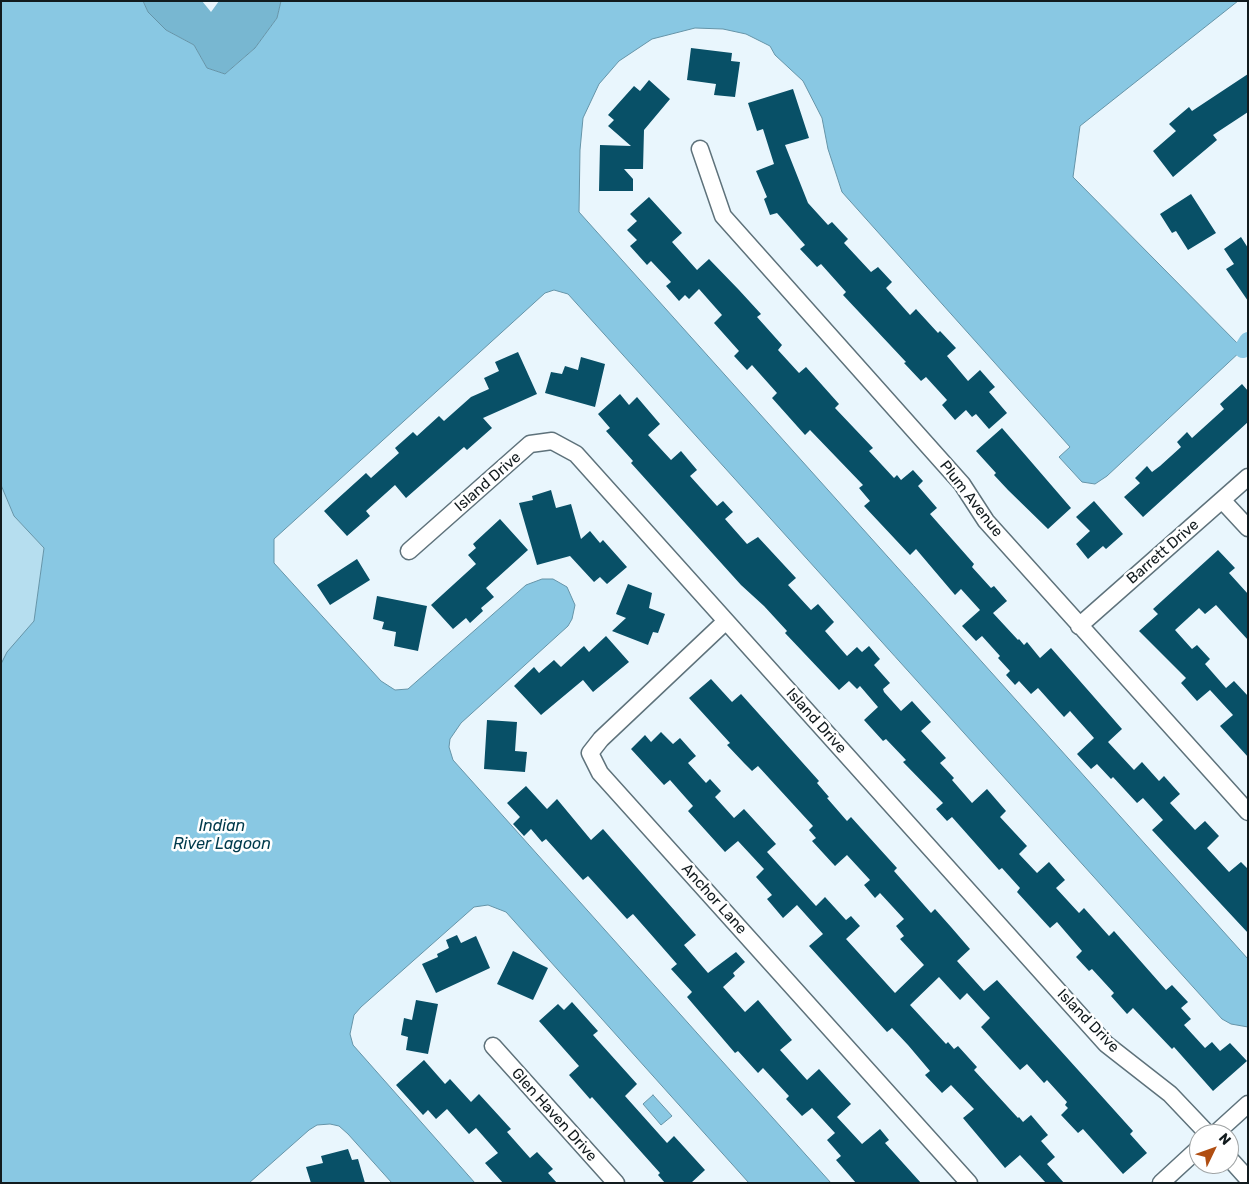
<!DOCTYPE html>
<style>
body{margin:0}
#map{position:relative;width:1249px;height:1184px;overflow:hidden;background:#e9f6fd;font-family:Rubik,sans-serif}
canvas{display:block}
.frame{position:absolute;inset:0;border:2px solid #121b1e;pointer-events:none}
.north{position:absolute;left:1189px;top:1124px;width:50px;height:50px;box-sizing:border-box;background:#fff;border:1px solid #a0a4a5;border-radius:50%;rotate:48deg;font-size:14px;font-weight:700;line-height:20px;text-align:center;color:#121b1e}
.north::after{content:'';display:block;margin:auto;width:18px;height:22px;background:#b04e12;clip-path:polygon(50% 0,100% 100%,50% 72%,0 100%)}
</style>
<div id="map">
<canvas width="1249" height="1184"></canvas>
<div class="frame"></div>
<div class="north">N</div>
</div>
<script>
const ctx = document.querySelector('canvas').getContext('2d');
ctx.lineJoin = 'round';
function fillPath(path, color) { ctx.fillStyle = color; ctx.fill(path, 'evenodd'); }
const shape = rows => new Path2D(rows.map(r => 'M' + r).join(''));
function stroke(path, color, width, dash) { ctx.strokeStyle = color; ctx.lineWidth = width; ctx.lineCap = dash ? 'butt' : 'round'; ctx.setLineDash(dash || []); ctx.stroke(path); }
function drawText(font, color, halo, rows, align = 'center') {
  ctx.font = font + ' Rubik,sans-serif'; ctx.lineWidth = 5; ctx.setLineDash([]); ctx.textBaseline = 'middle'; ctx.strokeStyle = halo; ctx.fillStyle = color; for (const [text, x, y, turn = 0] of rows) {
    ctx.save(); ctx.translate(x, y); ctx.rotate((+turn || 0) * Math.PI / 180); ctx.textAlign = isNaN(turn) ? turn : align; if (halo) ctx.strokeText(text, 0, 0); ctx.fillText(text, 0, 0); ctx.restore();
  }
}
fillPath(shape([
 [1,485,14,516,44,548,34,621,1,664]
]), '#b6deef');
fillPath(shape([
 [143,1,202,1,211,12,219,1,281,1,277,18,255,48,225,74,207,68,194,45,166,30,148,12]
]), '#78b7d1');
const water = shape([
 [1,1,143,1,148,12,166,30,194,45,207,68,225,74,255,48,277,18,281,1,1238,1,1080,126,1073,177,1243,349,1107,476,1095,484,1082,482,1059,457,1070,447,842,192,828,149,822,118,803,81,775,55,770,46,746,34,723,29,695,28,652,39,619,61,599,84,583,118,580,150,579,212,1248,959,1248,1027,1231,1024,1222,1019,568,294,554,290,545,293,274,539,274,563,381,681,395,690,408,689,526,585,542,579,553,579,567,587,575,605,572,619,568,626,461,723,450,739,449,747,453,760,831,1183,749,1183,506,912,488,905,474,907,361,1007,354,1015,350,1034,353,1045,475,1183,392,1183,348,1134,339,1126,330,1124,317,1125,309,1130,249,1183,1,1183,1,664,7,652,34,621,44,548,14,516,1,485,1,1],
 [653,1095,672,1116,661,1125,643,1104,653,1095]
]);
fillPath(water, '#89c8e3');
stroke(water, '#6594a8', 1);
stroke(shape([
 [1243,349,1248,341]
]), '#89c8e3', 18);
fillPath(shape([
 [691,48,732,53,731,61,740,62,735,97,714,95,716,84,687,80],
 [1248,74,1248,112,1213,135,1217,140,1173,177,1153,151,1176,131,1169,124,1189,107,1192,111],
 [649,80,670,99,644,130,643,169,624,169,633,179,633,191,599,191,600,145,631,146,608,126,614,120,608,115,634,86,640,91],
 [793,89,809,138,785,145,808,203,828,225,832,222,848,239,844,243,871,272,878,267,892,282,886,288,910,315,916,309,938,333,940,331,956,348,947,356,968,381,980,370,995,387,989,392,1007,413,989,429,976,414,972,417,966,410,955,420,942,405,947,400,926,377,921,381,904,363,906,362,843,295,846,292,821,264,817,267,800,249,805,245,777,213,770,215,764,199,767,197,756,171,774,164,763,129,757,131,748,103],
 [1191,194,1216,233,1188,250,1176,231,1172,233,1160,214],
 [649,197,682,233,672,242,697,270,709,259,739,290,761,314,757,317,782,345,778,350,799,373,806,367,839,404,835,408,873,448,869,451,894,478,897,475,901,480,913,470,923,481,918,486,937,508,930,514,974,564,972,567,991,588,994,586,1007,601,993,613,1018,640,1019,639,1024,645,1027,642,1040,658,1051,648,1122,729,1108,742,1134,770,1142,762,1159,781,1164,776,1180,794,1170,803,1195,830,1205,821,1219,836,1207,848,1229,872,1241,862,1248,869,1248,933,1152,830,1163,820,1143,798,1137,803,1113,777,1111,779,1097,764,1091,769,1077,754,1094,738,1070,711,1064,717,1038,688,1031,694,1019,681,1015,685,1006,675,1010,671,998,658,1000,656,982,636,976,641,962,626,980,610,961,589,955,595,916,549,910,555,864,506,870,501,859,488,863,485,810,430,805,435,772,398,777,393,752,365,747,370,734,356,739,351,714,323,722,315,699,289,689,299,685,295,679,301,666,286,671,282,651,261,647,265,630,246,637,240,627,230,637,221,630,214],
 [1241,237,1248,248,1248,301,1226,269,1234,264,1224,249],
 [518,352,537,394,483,418,492,428,467,450,464,447,406,498,395,485,366,511,370,516,347,536,324,511,366,473,371,478,399,453,395,448,413,432,417,436,439,416,444,421,471,397,489,389,484,378,499,371,495,362],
 [581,357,605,364,595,407,545,393,551,372,562,374,565,366,578,370],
 [1242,384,1248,391,1248,422,1143,517,1124,497,1140,483,1135,478,1147,466,1152,472,1160,466,1181,447,1177,442,1187,432,1192,438,1224,409,1220,404],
 [620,394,629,405,637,397,660,424,648,435,671,460,681,451,697,470,690,476,717,506,723,501,733,512,725,519,747,544,758,537,796,578,788,585,811,610,818,604,834,622,825,631,847,656,857,647,862,652,869,646,880,659,874,665,890,683,883,689,884,692,901,711,912,701,931,722,921,731,946,758,940,763,954,778,952,780,972,803,987,789,1006,811,1000,817,1027,846,1019,854,1037,873,1049,862,1065,880,1056,888,1079,913,1084,908,1109,936,1114,931,1166,990,1172,985,1188,1002,1181,1008,1191,1019,1184,1025,1205,1048,1212,1042,1220,1051,1230,1043,1247,1061,1213,1091,1174,1047,1172,1049,1133,1008,1127,1014,1111,996,1114,993,1092,969,1089,971,1076,957,1082,951,1057,922,1050,928,1017,892,1020,888,1002,868,999,870,952,817,947,821,936,809,943,803,903,762,906,760,886,739,883,741,864,720,878,707,860,686,857,689,849,681,839,690,785,633,787,631,764,606,741,585,631,463,633,461,606,431,610,428,598,414],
 [1002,428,1071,508,1048,529,1008,490,994,475,996,473,976,451],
 [551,490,556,508,571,504,581,539,590,531,600,543,603,540,627,567,607,584,600,577,594,582,570,556,537,565,519,503,533,500,532,496],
 [1094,501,1123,534,1106,549,1103,546,1088,559,1076,544,1090,531,1076,517],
 [500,519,528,550,486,588,494,597,481,608,483,611,470,623,466,618,453,629,431,605,476,564,468,555,476,548,473,544],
 [1218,550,1235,568,1229,573,1248,594,1248,640,1216,605,1205,614,1199,608,1175,630,1192,649,1197,645,1210,659,1205,664,1226,688,1234,681,1248,696,1248,757,1220,726,1233,715,1210,690,1197,701,1181,683,1186,678,1139,631,1158,614,1153,609],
 [357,559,370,580,330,605,317,585],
 [628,584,652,593,649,608,665,614,658,633,653,632,648,645,612,631,626,618,616,614],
 [377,596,427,606,418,651,394,646,396,632,382,629,384,622,373,619],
 [606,636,629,662,593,692,583,680,541,715,514,686,534,667,539,673,554,660,561,667,584,646,589,652],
 [711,679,732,702,741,694,819,781,817,783,829,797,827,798,847,821,851,817,878,847,897,868,894,871,931,913,935,909,951,927,970,949,957,961,984,991,997,980,1133,1131,1130,1134,1147,1153,1123,1174,1083,1129,1078,1133,1061,1115,1068,1108,1065,1105,1067,1102,1047,1080,1044,1083,1027,1064,1020,1070,981,1027,990,1018,967,993,960,1000,939,977,910,1005,946,1044,948,1042,954,1049,958,1046,977,1067,974,1070,1018,1118,1019,1117,1023,1122,1031,1115,1048,1135,1041,1141,1055,1157,1047,1164,1064,1183,1046,1183,1020,1155,1005,1168,963,1118,974,1109,951,1085,942,1093,925,1075,930,1071,908,1045,892,1028,887,1032,809,946,823,934,797,905,783,918,767,899,772,895,756,877,764,869,738,841,725,852,688,811,693,806,670,780,664,785,631,749,645,735,651,742,661,732,673,744,680,738,696,756,688,763,706,783,710,779,721,791,715,797,734,818,744,809,776,844,767,852,816,906,825,897,846,920,851,916,860,926,846,939,895,993,924,965,900,939,904,936,896,926,904,919,880,893,875,898,864,885,870,880,847,855,835,866,812,841,816,838,809,830,813,826,758,766,752,771,744,763,727,745,730,743,689,698],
 [487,720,517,722,515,751,527,752,525,772,484,769],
 [526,786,547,809,557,799,591,840,603,829,696,935,684,945,708,973,736,952,745,962,733,973,735,976,723,987,745,1012,758,1000,792,1040,780,1050,807,1080,819,1069,851,1104,837,1117,862,1144,880,1129,889,1140,885,1143,921,1183,856,1183,836,1160,841,1156,827,1140,835,1133,812,1108,802,1116,786,1099,789,1096,763,1068,758,1073,738,1051,735,1053,687,997,692,992,671,969,677,964,633,914,627,919,588,876,583,880,546,839,542,842,531,829,524,836,513,824,520,817,507,803],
 [457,935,461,943,476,936,490,968,436,993,422,964,438,957,437,954,449,948,446,940],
 [513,951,548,968,533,1000,497,984],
 [416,1000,438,1004,428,1054,406,1050,408,1037,401,1035,404,1018,412,1020],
 [572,1002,598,1031,593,1035,637,1084,625,1096,667,1143,674,1136,705,1170,691,1183,665,1183,658,1175,660,1173,592,1097,590,1099,569,1075,579,1066,539,1021,558,1004,564,1010],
 [424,1060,445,1084,450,1079,471,1102,479,1094,511,1129,507,1132,530,1158,537,1152,553,1169,548,1173,557,1183,503,1183,485,1163,498,1153,476,1128,469,1134,447,1109,436,1119,428,1110,423,1115,396,1085],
 [348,1149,352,1160,358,1159,365,1183,311,1183,306,1167,323,1163,321,1156]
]), '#085067');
const street = shape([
 [700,149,723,216,962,484,986,521,1248,812],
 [1222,500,1248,528],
 [409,551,530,444,552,441,576,454,1106,1044,1170,1094,1208,1134],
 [726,621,601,739,590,753,600,773,969,1183],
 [1079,626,1248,477],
 [493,1046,616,1183],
 [1215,1134,1248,1104],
 [1229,1158,1248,1179],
 [1161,1183,1199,1148]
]);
stroke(street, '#5e727b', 19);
stroke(street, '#fff', 16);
drawText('15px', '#121b1e', '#fff', [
 ["Island Drive",488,482,-41],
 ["Plum Avenue",971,499,52],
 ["Barrett Drive",1163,552,-41],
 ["Island Drive",816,721,48],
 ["Anchor Lane",714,899,48],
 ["Island Drive",1088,1021,46],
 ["Glen Haven Drive",554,1115,48]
]);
drawText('italic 16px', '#003a4c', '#fff', [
 ["Indian",222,826],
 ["River Lagoon",222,844]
]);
</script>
